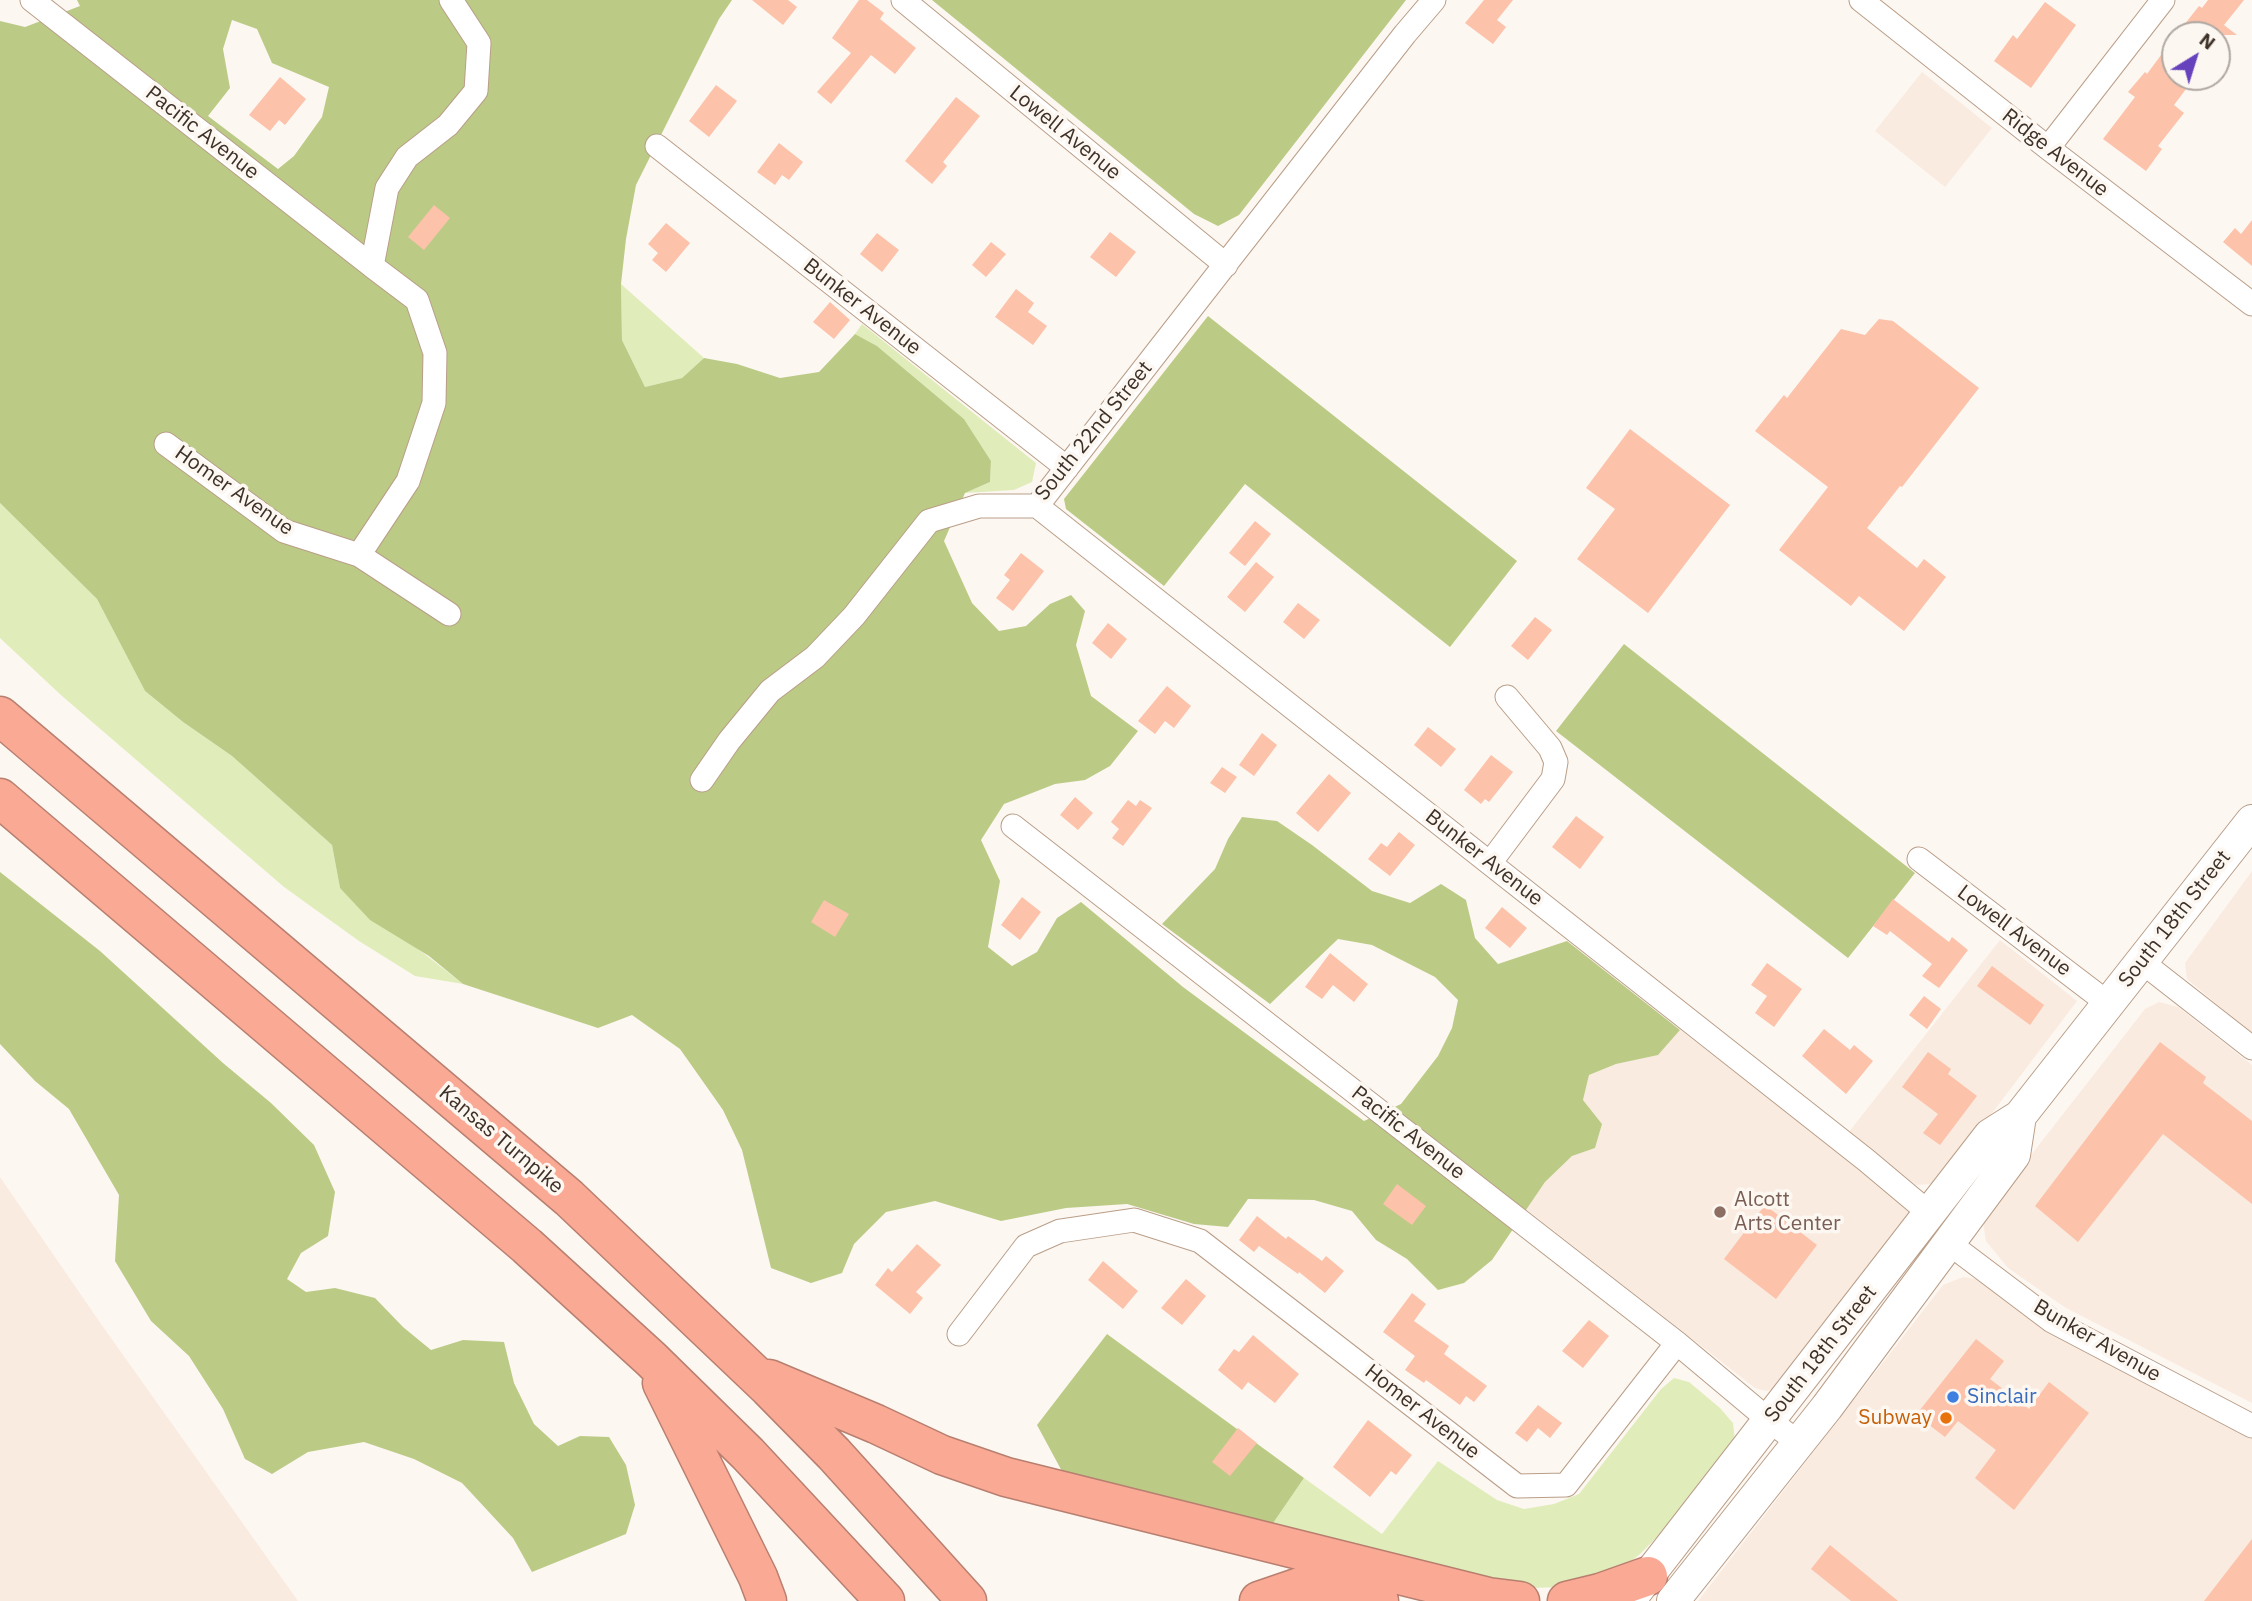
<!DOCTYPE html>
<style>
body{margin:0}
#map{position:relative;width:2252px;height:1601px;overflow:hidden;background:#fdf7f2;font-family:"IBM Plex Sans",sans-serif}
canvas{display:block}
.north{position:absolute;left:2161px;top:21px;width:70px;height:70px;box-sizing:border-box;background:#fdf7f2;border:2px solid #b0a8a1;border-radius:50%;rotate:38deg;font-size:19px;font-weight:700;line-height:28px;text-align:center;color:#3d3128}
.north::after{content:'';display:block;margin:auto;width:24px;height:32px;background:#6643bc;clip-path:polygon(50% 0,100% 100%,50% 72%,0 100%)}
</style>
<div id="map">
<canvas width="2252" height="1601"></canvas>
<div class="north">N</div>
</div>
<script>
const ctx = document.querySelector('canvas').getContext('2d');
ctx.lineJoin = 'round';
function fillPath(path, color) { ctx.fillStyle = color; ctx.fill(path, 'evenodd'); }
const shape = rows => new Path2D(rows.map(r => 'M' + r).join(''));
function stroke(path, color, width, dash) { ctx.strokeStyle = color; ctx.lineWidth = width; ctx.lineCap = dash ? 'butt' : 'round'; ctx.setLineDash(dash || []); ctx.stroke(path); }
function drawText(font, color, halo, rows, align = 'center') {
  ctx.font = font + ' "IBM Plex Sans",sans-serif'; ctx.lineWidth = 7; ctx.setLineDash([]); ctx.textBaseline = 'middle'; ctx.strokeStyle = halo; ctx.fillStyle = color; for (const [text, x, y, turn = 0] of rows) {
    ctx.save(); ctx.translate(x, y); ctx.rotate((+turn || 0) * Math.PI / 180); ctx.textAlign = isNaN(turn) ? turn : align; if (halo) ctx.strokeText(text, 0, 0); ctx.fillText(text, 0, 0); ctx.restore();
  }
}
fillPath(shape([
 [1922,72,1992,128,1945,187,1875,131],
 [2252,871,2252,1034,2187,979,2185,963],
 [2000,940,2077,1001,1946,1174,1931,1184,1916,1185,1848,1133],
 [2159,1002,2178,1007,2252,1065,2252,1403,2066,1308,2008,1268,1986,1241,1983,1222,1992,1205,2145,1009],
 [1680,1030,1904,1203,1913,1215,1779,1388,1766,1391,1755,1388,1526,1209,1545,1182,1572,1156,1595,1148,1602,1124,1583,1100,1589,1075,1616,1064,1657,1055],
 [0,1177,101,1324,298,1601,0,1601],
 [1963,1277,1981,1280,2041,1327,2252,1438,2252,1601,1698,1601,1943,1285]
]), '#faebe0');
fillPath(shape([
 [621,284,704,358,682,378,645,387,622,340],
 [862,324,1036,463,1032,482,1014,490,965,493,990,482,991,461,964,419,877,346,855,334],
 [0,503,97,599,145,691,183,722,232,756,332,845,340,888,463,984,415,976,359,941,284,887,62,696,0,638],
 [1674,1378,1689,1382,1720,1408,1733,1423,1735,1441,1666,1528,1639,1555,1612,1575,1571,1587,1526,1588,1269,1529,1304,1478,1382,1534,1438,1461,1497,1500,1524,1509,1554,1504,1579,1494,1661,1389]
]), '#e0edba');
fillPath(shape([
 [77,0,732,0,719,19,636,185,626,239,621,284,622,340,645,387,682,378,704,358,737,364,780,378,819,372,855,334,877,346,964,419,991,461,990,482,965,493,944,541,972,603,999,631,1026,626,1050,604,1071,595,1085,611,1076,645,1091,696,1138,731,1110,766,1085,780,1055,784,1004,804,981,840,1000,881,988,947,1012,966,1037,952,1057,918,1081,902,1183,987,1364,1121,1401,1104,1438,1056,1452,1028,1458,1000,1435,977,1372,945,1338,939,1270,1004,1162,924,1215,869,1228,839,1242,817,1277,821,1312,845,1372,891,1410,903,1441,884,1466,900,1475,938,1498,964,1567,941,1680,1030,1658,1055,1616,1064,1589,1075,1583,1100,1602,1124,1595,1148,1572,1156,1545,1182,1492,1260,1464,1283,1438,1290,1407,1259,1376,1240,1352,1211,1314,1200,1248,1199,1228,1227,1194,1224,1127,1204,1066,1208,1001,1221,935,1201,886,1212,854,1244,842,1273,811,1283,771,1268,742,1150,723,1110,680,1049,632,1015,598,1028,463,984,429,956,370,920,340,888,332,845,232,756,183,722,145,691,97,599,0,503,0,21,25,27,80,6],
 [232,20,257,29,272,63,329,87,322,117,294,156,278,169,208,116,230,88,223,49],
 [932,0,1406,0,1239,215,1218,226,1194,214],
 [1208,316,1517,561,1450,647,1245,484,1164,586,1066,509,1064,499],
 [1624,644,1915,873,1848,958,1556,731],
 [0,872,100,951,223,1063,271,1103,314,1145,335,1192,328,1236,301,1253,287,1279,306,1292,335,1288,375,1298,403,1327,431,1350,463,1340,504,1342,514,1383,534,1424,558,1446,580,1436,609,1437,626,1465,635,1505,626,1534,532,1572,513,1538,462,1483,414,1459,364,1442,308,1452,272,1474,245,1459,223,1409,189,1356,151,1321,115,1261,119,1195,69,1109,35,1081,0,1044],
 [1107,1334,1304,1478,1269,1529,1064,1475,1037,1425]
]), '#bbcb85');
fillPath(shape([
 [752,0,788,0,797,7,783,25],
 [859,0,867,0,884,13,880,19,916,48,895,74,871,55,831,104,817,92,851,53,832,38],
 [1484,0,1513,0,1497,20,1506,27,1493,44,1465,23],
 [2208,0,2244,0,2224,25,2237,35,2196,35,2184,25,2199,6,2202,8],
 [2045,2,2076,25,2031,88,1994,61,2013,35,2017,39],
 [2175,36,2175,77,2195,77,2174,105,2184,113,2158,146,2162,149,2146,171,2103,139,2135,97,2128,92,2145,72,2147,74],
 [280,77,306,99,285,125,279,120,270,131,249,115],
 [716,85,737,101,709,137,689,121],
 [956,97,980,116,943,162,947,166,932,184,905,161],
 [779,143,803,162,789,180,782,175,775,185,757,172],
 [434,205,450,218,424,250,408,237],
 [2252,220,2252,266,2223,242,2235,228,2241,234],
 [666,223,690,243,666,272,652,260,658,253,648,244],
 [1110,232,1136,252,1116,277,1090,257],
 [877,233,899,250,882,272,860,254],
 [991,242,1006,254,986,277,972,265],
 [1016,289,1034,303,1028,312,1047,326,1033,345,995,317],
 [830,302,850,320,834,339,813,322],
 [1879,319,1893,321,1979,388,1902,487,1900,486,1867,528,1917,568,1924,559,1946,577,1904,631,1859,596,1851,606,1779,550,1828,487,1755,431,1784,395,1787,398,1841,329,1865,335],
 [1630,429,1730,505,1648,613,1577,559,1615,509,1586,488],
 [1255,521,1271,534,1245,566,1229,553],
 [1021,553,1044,571,1013,611,996,598,1010,580,1004,575],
 [1256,562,1274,577,1245,612,1227,597],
 [1298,603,1320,620,1304,639,1283,622],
 [1535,617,1552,630,1528,660,1511,646],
 [1108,623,1127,639,1111,659,1092,643],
 [1167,686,1191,706,1174,728,1165,721,1155,734,1138,721],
 [1428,727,1456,749,1441,767,1414,745],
 [1262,733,1277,745,1254,776,1239,765],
 [1491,755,1513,772,1489,802,1485,799,1481,804,1464,790],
 [1222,767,1237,777,1225,793,1210,783],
 [1329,774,1351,793,1318,832,1296,813],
 [1075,797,1093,813,1078,830,1060,815],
 [1128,800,1136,806,1140,800,1152,808,1123,846,1112,838,1119,829,1111,822],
 [1576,816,1604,837,1580,869,1552,847],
 [1399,832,1415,845,1390,876,1368,859,1381,843,1387,847],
 [1022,897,1041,912,1020,940,1001,925],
 [1893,899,1949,942,1952,937,1968,950,1939,988,1922,976,1932,964,1890,931,1887,935,1873,926],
 [824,900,849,914,835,937,811,922],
 [1502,907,1527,928,1510,948,1485,928],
 [1330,953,1368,984,1354,1002,1333,985,1322,999,1305,987],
 [1767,963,1802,989,1774,1027,1755,1013,1767,996,1751,985],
 [1992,966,2044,1005,2030,1025,1977,986],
 [1924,996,1941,1009,1927,1029,1909,1015],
 [1824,1029,1850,1050,1854,1045,1873,1061,1846,1094,1802,1056],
 [2160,1042,2206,1077,2203,1083,2252,1121,2252,1204,2163,1134,2078,1242,2035,1206],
 [1928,1052,1951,1069,1948,1074,1977,1096,1940,1145,1923,1133,1938,1114,1902,1087],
 [1397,1184,1426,1206,1412,1225,1383,1204],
 [1765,1205,1817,1245,1776,1299,1724,1259],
 [1257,1216,1286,1239,1288,1236,1322,1261,1326,1256,1344,1271,1325,1293,1299,1272,1298,1274,1259,1246,1254,1252,1239,1240],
 [917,1244,941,1265,916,1292,923,1298,910,1314,875,1285,888,1268,892,1272],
 [1103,1261,1138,1291,1123,1309,1088,1280],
 [1186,1279,1206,1296,1182,1325,1161,1308],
 [1412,1293,1426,1304,1414,1321,1449,1346,1444,1354,1487,1386,1474,1402,1466,1396,1460,1405,1426,1380,1424,1383,1405,1370,1415,1356,1383,1332],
 [1589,1320,1609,1336,1583,1368,1562,1351],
 [1253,1335,1299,1374,1275,1403,1248,1382,1242,1390,1218,1370,1234,1349,1239,1352],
 [1976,1339,2004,1361,1990,1379,2029,1409,2049,1382,2089,1413,2014,1510,1975,1478,1996,1450,1958,1421,1945,1437,1916,1415],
 [1538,1405,1562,1423,1550,1438,1538,1428,1527,1442,1515,1433],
 [1368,1420,1412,1455,1396,1475,1391,1471,1370,1497,1333,1467],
 [1238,1428,1257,1443,1230,1476,1212,1462],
 [2252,1539,2252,1601,2204,1601],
 [1830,1545,1898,1601,1851,1601,1811,1569]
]), '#fcc2aa');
const minor = shape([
 [32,0,372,266],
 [903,0,1226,265],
 [1861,0,2048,148,2252,304],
 [657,146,1067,468],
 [2048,148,2163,0],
 [166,444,284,531,359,555,449,614],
 [1037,506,1866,1160,1928,1212],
 [359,555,408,481,434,403,435,353,417,300,372,266,387,188,407,157,448,125,476,91,479,43,451,0],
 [702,780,729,741,770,691,815,657,854,616,929,521,979,506,1037,506,1405,34,1434,0],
 [1013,826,1677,1343,1770,1421,1799,1443],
 [1919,859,2109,1004],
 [1490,863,1553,779,1556,762,1550,748,1507,697],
 [2142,962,2252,1048],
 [1950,1244,2052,1321,2252,1426],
 [959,1334,1026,1246,1060,1231,1134,1220,1200,1241,1517,1486,1566,1485,1677,1343]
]);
const secondary = shape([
 [1634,1594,1990,1135,2020,1116,2252,821],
 [1673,1601,1827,1407,2014,1155,2020,1116]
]);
const motorway = shape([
 [0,716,569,1198,769,1388,834,1454,967,1601],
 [0,798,527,1246,651,1359,748,1454,885,1601],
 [769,1379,876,1424,942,1455,1006,1477,1488,1597,1520,1601],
 [662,1383,758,1577,767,1601],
 [1259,1601,1300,1587,1334,1584,1379,1601],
 [1567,1601,1600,1593,1648,1576]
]);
stroke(minor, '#b99e88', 25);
stroke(secondary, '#b99e88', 34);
stroke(motorway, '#b87f6f', 41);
stroke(minor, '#fff', 23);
stroke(secondary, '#fff', 32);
stroke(motorway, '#faa995', 38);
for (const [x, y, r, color] of [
 [1720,1212,7,"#8d6e63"],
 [1953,1397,7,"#3f7fe0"],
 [1946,1418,7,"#e8710a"]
]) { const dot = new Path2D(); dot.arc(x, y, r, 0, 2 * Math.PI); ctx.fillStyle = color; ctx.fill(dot); stroke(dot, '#fdf7f2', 2.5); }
drawText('21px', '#3d3128', '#fdf7f2', [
 ["Pacific Avenue",202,133,38],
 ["Lowell Avenue",1065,133,39],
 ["Ridge Avenue",2055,153,38],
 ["Bunker Avenue",862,307,38],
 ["South 22nd Street",1094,431,-51],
 ["Homer Avenue",234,491,35],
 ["Bunker Avenue",1484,858,38],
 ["South 18th Street",2175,919,-52],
 ["Lowell Avenue",2014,931,37],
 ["Pacific Avenue",1408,1133,38],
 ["Kansas Turnpike",501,1140,40],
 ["Bunker Avenue",2097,1341,30],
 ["South 18th Street",1821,1354,-52],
 ["Homer Avenue",1422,1412,38]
]);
drawText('21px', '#785e54', '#fdf7f2', [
 ["Alcott",1734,1200],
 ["Arts Center",1734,1224]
], 'left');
drawText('21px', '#366cbe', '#fdf7f2', [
 ["Sinclair",1967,1397]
], 'left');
drawText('21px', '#c56008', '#fdf7f2', [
 ["Subway",1932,1418]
], 'right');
</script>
